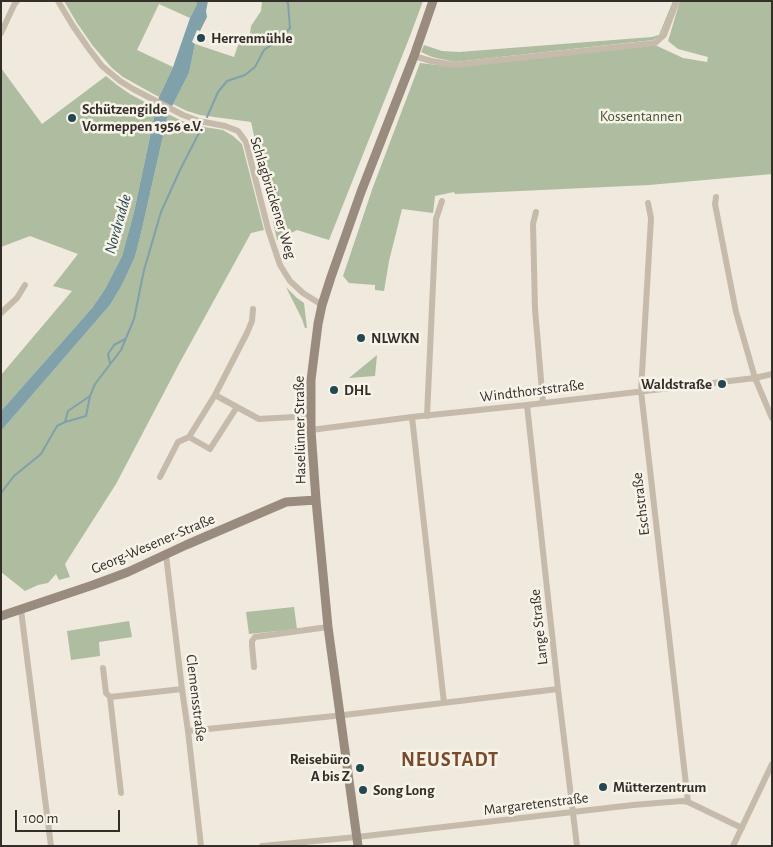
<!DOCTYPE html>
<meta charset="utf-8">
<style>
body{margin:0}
#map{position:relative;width:773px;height:847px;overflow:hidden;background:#efe9de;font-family:"Alegreya Sans",sans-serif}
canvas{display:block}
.frame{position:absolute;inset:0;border:2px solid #342e29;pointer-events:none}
.scale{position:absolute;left:15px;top:810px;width:105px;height:22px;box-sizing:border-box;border:2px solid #342e29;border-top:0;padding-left:6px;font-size:15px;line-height:18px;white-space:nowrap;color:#342e29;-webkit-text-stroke:4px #f7f3e9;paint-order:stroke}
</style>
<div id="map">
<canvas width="773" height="847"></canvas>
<div class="frame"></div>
<div class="scale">100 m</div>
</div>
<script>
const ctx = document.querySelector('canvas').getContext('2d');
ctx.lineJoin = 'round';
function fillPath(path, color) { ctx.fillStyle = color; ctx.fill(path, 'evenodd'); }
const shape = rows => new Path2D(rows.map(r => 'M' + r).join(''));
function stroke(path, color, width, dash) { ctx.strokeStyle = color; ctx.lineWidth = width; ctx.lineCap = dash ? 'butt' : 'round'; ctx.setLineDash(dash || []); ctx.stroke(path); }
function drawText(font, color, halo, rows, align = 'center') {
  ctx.font = font + ' "Alegreya Sans",sans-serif'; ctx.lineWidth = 5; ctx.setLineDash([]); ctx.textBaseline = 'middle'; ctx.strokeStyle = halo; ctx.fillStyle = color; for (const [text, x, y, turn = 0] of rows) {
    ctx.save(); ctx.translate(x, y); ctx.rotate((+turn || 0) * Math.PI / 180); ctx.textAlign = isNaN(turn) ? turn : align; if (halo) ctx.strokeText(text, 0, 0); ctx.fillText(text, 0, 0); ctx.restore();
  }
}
fillPath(shape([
 [64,1,195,1,197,4,190,18,159,4,137,50,173,67,159,97,123,77,112,68,93,46,77,23],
 [262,1,423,1,410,36,329,240,297,230,277,240,251,122,200,115,187,111,173,104,189,73,195,44,234,57,239,42,249,42,251,26,261,11],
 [673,1,675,1,660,36,653,40,455,62,432,57,421,52,424,45,442,51,459,52,652,37,659,35],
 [680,1,772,1,772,174,649,185,455,194,454,192,435,196,433,213,402,209,389,261,384,291,375,290,375,285,349,283,343,276,373,187,420,63,455,67,655,45,683,58,707,62,708,57,678,49,668,41],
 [1,68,42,124,106,76,117,85,130,94,156,108,134,212,122,256,105,289,92,308,1,411,1,375,72,291,53,286,78,254,30,236,1,247],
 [168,114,182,121,198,126,223,130,233,136,242,144,264,230,251,233,179,364,116,484,65,564,70,577,59,580,56,574,48,583,38,585,25,591,1,572,1,431,110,305,122,285,135,257,142,229],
 [286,287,297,298,304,303,307,328,305,328,302,319],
 [377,355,375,376,349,378],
 [294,607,297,629,249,634,246,612],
 [129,621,132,637,99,642,100,656,71,660,67,631]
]), '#aebc9f');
fillPath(shape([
 [195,1,208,1,206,11,207,17,200,31,197,30,192,42,195,44,189,73,168,114,142,229,135,257,122,285,110,305,1,431,1,411,92,308,105,289,122,256,134,212,156,108,159,97,173,67,190,18,197,4]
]), '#80a1a9');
stroke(shape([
 [207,117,218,92,227,81,245,75,255,67,264,50,280,39,290,28,288,3,286,1],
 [110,363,108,354,114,345,125,339],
 [65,422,86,416,90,396],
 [1,493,14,476,41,454,57,426,65,422,68,411,90,396,95,384,121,350,134,319,144,270,161,212,180,170,202,127]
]), '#80a1a9', 2);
stroke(shape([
 [58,1,73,26,89,49,102,66,120,81,133,89,183,115,199,121,225,126,238,131,246,142,268,229,280,265,290,281,303,293,322,305],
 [1,33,14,5,17,1],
 [414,56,431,61,455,65,655,43,664,35,677,1],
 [716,197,715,204,736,312,755,378,772,418],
 [648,203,651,218,641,391,688,802],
 [536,212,533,224,535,309,543,403],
 [1,313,17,298,25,285],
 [215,395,259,419,311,416],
 [527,405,558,689,577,846],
 [427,416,436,219,442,201],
 [412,417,444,703],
 [311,430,412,417,527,405,755,378,772,374],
 [189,437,210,449,237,407],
 [160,477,178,442,189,437,215,395,247,333,252,321,253,309],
 [166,555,182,689,188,731,201,846],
 [21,610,51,846],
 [254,667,252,645,252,641,255,637,328,627],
 [103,668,106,693,110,697,121,793],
 [110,697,182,689],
 [188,731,344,715,558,689],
 [262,846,357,837,633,805,682,801,688,802,742,828],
 [733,846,772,764]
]), '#c6bbab', 6);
stroke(shape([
 [1,616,93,585,128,572,186,545,286,502,316,500],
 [358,846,328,627,316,500,311,430,311,380,318,324,322,305,331,277,361,192,414,56,433,1]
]), '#998b7d', 9);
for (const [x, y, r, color] of [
 [201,38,5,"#244751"],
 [72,118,5,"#244751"],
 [361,338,5,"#244751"],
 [722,384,5,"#244751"],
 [334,390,5,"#244751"],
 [360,768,5,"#244751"],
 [603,787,5,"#244751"],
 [363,790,5,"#244751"]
]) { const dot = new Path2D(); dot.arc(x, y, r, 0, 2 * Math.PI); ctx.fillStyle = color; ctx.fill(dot); stroke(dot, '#f7f3e9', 2); }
drawText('bold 15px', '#342e29', '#f7f3e9', [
 ["Herrenmühle",211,38],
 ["Schützengilde",82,109],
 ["Vormeppen 1956 e.V.",82,126],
 ["NLWKN",371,338],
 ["Waldstraße",712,384,"right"],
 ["DHL",344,390],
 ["Reisebüro",350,759,"right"],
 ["A bis Z",350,776,"right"],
 ["Mütterzentrum",613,787],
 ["Song Long",373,790]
], 'left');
drawText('15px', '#3f5030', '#f7f3e9', [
 ["Kossentannen",641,116]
]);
drawText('15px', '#342e29', '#f7f3e9', [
 ["Schlagbrückener Weg",273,198,73],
 ["Windthorststraße",532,391,-7],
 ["Haselünner Straße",300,430,-91],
 ["Eschstraße",641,504,-97],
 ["Georg-Wesener-Straße",153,544,-23],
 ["Lange Straße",539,627,-96],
 ["Clemensstraße",196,698,83],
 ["Margaretenstraße",536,804,-7]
]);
drawText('italic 16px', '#244751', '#f7f3e9', [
 ["Nordradde",118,224,-74]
]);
ctx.letterSpacing = '1px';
drawText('bold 20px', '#794a2c', '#f7f3e9', [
 ["NEUSTADT",450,760]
]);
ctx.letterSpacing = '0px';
</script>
